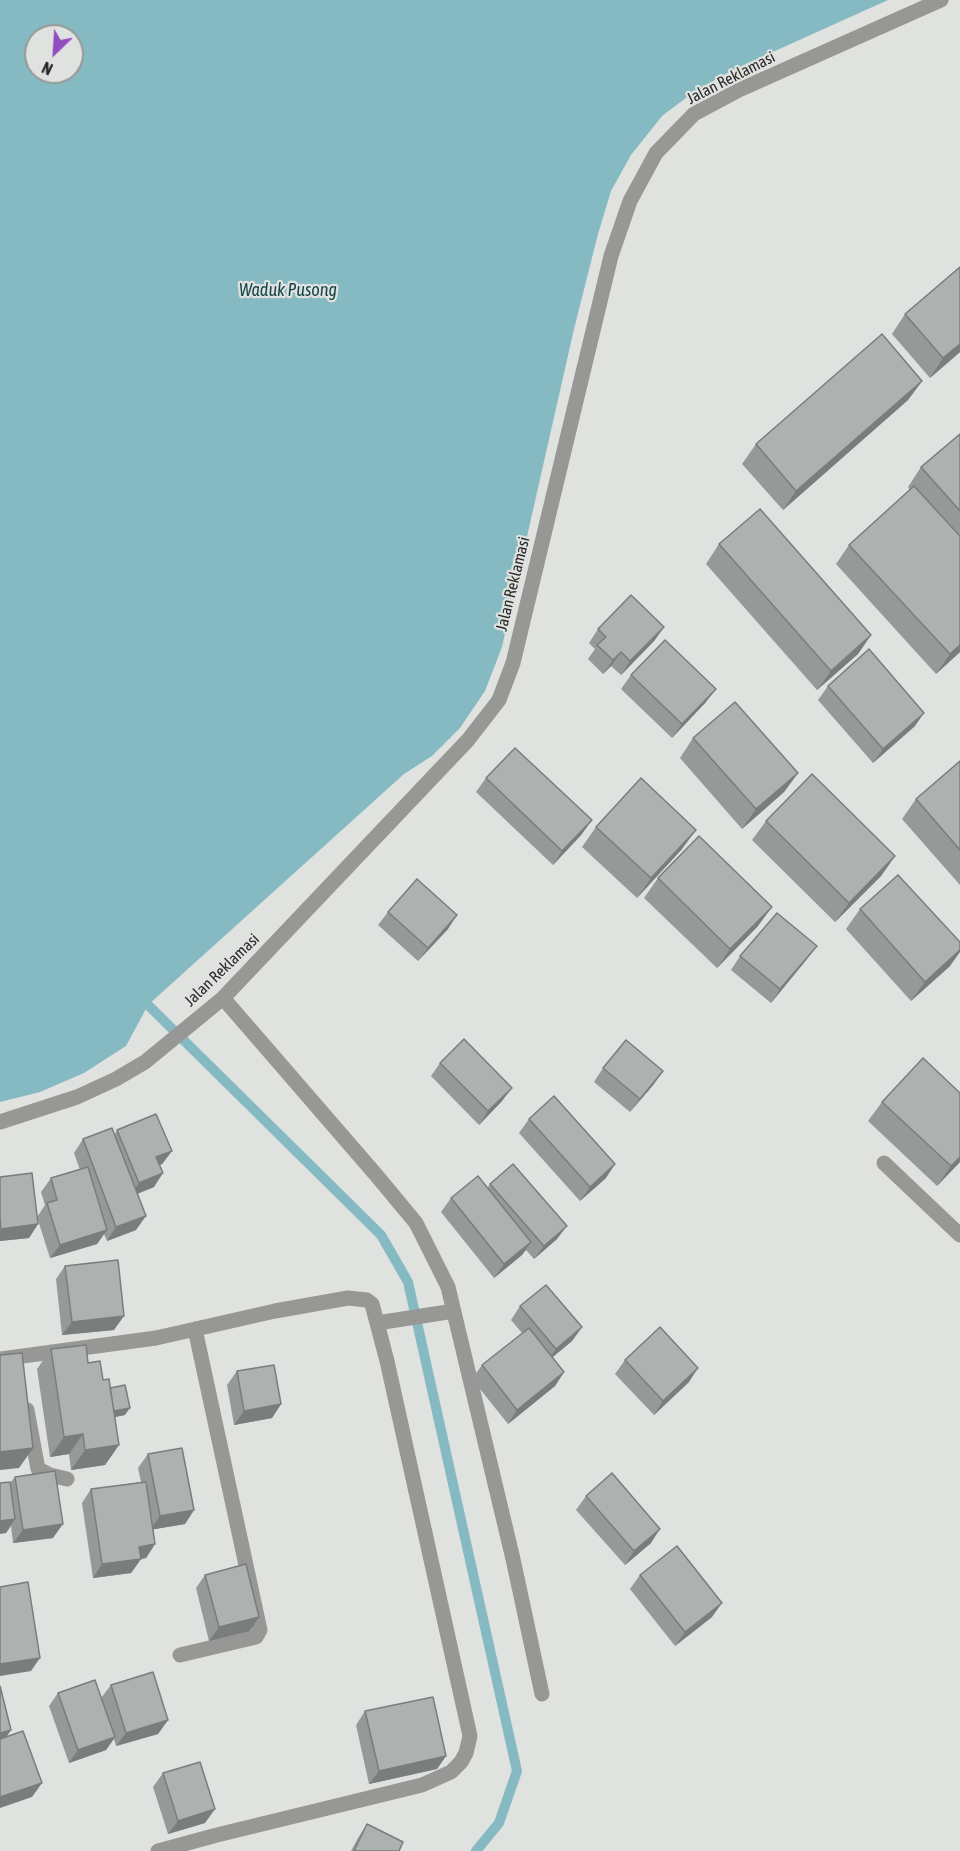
<!DOCTYPE html>
<style>
body{margin:0}
#map{position:relative;width:960px;height:1851px;overflow:hidden;background:#dfe2de;font-family:"Asap Condensed",sans-serif}
canvas{display:block}
.north{position:absolute;left:24px;top:24px;width:60px;height:60px;box-sizing:border-box;background:#dfe2de;border:2px solid #969896;border-radius:50%;rotate:205deg;font-size:16px;font-weight:700;line-height:24px;text-align:center;color:#292a29}
.north::after{content:'';display:block;margin:auto;width:21px;height:27px;background:#904cc0;clip-path:polygon(50% 0,100% 100%,50% 72%,0 100%)}
</style>
<div id="map">
<canvas width="960" height="1851"></canvas>
<div class="north">N</div>
</div>
<script>
const ctx = document.querySelector('canvas').getContext('2d');
ctx.lineJoin = 'round';
function fillPath(path, color) { ctx.fillStyle = color; ctx.fill(path, 'evenodd'); }
const shape = rows => new Path2D(rows.map(r => 'M' + r).join(''));
function stroke(path, color, width, dash) { ctx.strokeStyle = color; ctx.lineWidth = width; ctx.lineCap = dash ? 'butt' : 'round'; ctx.setLineDash(dash || []); ctx.stroke(path); }
function drawText(font, color, halo, rows, align = 'center') {
  ctx.font = font + ' "Asap Condensed",sans-serif'; ctx.lineWidth = 4.5; ctx.setLineDash([]); ctx.textBaseline = 'middle'; ctx.strokeStyle = halo; ctx.fillStyle = color; for (const [text, x, y, turn = 0] of rows) {
    ctx.save(); ctx.translate(x, y); ctx.rotate((+turn || 0) * Math.PI / 180); ctx.textAlign = isNaN(turn) ? turn : align; if (halo) ctx.strokeText(text, 0, 0); ctx.fillText(text, 0, 0); ctx.restore();
  }
}
fillPath(shape([
 [0,0,888,0,735,69,695,91,662,116,631,155,611,191,598,234,574,329,502,647,485,691,460,728,432,756,404,774,148,1005,126,1046,84,1073,40,1092,0,1102],
 [36,36,72,36,72,72,36,72]
]), '#85bac3');
stroke(shape([
 [148,1005,381,1235,408,1282,517,1771,499,1823,476,1851]
]), '#85bac3', 10);
stroke(shape([
 [223,998,377,1176,416,1223,448,1287,513,1559,542,1694],
 [0,1122,77,1097,116,1079,145,1062,223,998,468,740,499,700,513,663,611,256,630,201,656,153,694,114,739,90,941,0],
 [884,1163,960,1235],
 [377,1323,454,1311],
 [0,1359,156,1338,275,1311,348,1298,367,1300,372,1304,387,1361,470,1736,466,1753,461,1762,451,1772,422,1785,217,1835,158,1851],
 [27,1410,38,1469,50,1475,67,1479],
 [180,1655,256,1637,260,1630,195,1329]
]), '#979795', 15);
fillPath(shape([
 [905,314,960,352,930,378,892,334],
 [922,381,908,400,783,510,742,464,756,444],
 [960,434,960,652,936,674,836,564,849,545,910,490,908,487,921,467],
 [719,544,871,635,858,654,817,690,706,564],
 [664,627,654,641,621,675,611,666,603,674,588,659,595,649,589,643,598,629],
 [631,675,706,702,672,738,621,689],
 [828,686,915,726,873,763,818,700],
 [693,738,798,773,784,792,742,829,680,758],
 [960,761,960,885,902,819,916,799],
 [486,778,582,834,553,865,476,792],
 [766,821,895,856,881,876,835,922,752,840],
 [596,827,682,849,637,898,582,847],
 [658,878,758,926,717,968,644,898],
 [860,909,950,966,911,1001,846,929],
 [388,912,448,929,418,961,378,925],
 [740,956,807,959,771,1003,731,970],
 [440,1063,502,1101,479,1125,431,1076],
 [603,1068,654,1084,630,1112,594,1082],
 [882,1102,960,1162,937,1186,868,1121],
 [529,1119,606,1178,580,1201,519,1133],
 [117,1130,172,1151,162,1164,160,1165,154,1187,137,1194,136,1230,107,1241,104,1234,97,1244,50,1258,37,1217,38,1224,29,1238,0,1241,0,1177,37,1217,45,1205,41,1192,51,1178,80,1170,74,1153,83,1139,115,1134],
 [490,1184,557,1239,534,1259,526,1250,522,1255,494,1278,441,1212,451,1198,488,1187],
 [65,1266,114,1330,62,1335,56,1279],
 [520,1306,582,1327,572,1341,552,1357,564,1372,555,1386,508,1424,472,1379,482,1365,522,1333,511,1320],
 [51,1349,88,1363,110,1388,125,1415,115,1417,119,1445,105,1465,71,1470,69,1454,50,1457,37,1369],
 [625,1360,689,1382,654,1415,615,1374],
 [237,1371,281,1404,272,1418,234,1425,227,1385],
 [148,1454,194,1510,185,1524,153,1529,155,1544,146,1558,141,1559,131,1573,93,1578,82,1503,91,1489,141,1482,138,1468],
 [15,1477,53,1538,13,1543,11,1526,6,1533,10,1483],
 [586,1496,651,1543,625,1565,576,1510],
 [205,1575,259,1617,250,1631,209,1641,196,1588],
 [640,1575,712,1617,675,1646,630,1589],
 [111,1685,168,1720,158,1734,116,1746,114,1739,106,1750,69,1763,49,1706,58,1693,101,1698],
 [365,1711,446,1756,437,1769,369,1784,356,1725],
 [163,1773,205,1823,168,1834,153,1787],
 [367,1824,399,1851,351,1851,358,1838]
]), '#959998');
fillPath(shape([
 [960,344,960,352,930,378,943,358],
 [922,381,908,400,783,510,796,491],
 [664,627,654,641,621,675,630,661],
 [871,635,858,654,817,690,831,671],
 [960,645,960,652,936,674,950,654],
 [621,652,611,666,603,674,613,660],
 [716,689,706,702,672,738,682,724],
 [924,713,915,726,873,763,883,749],
 [798,773,784,792,742,829,756,809],
 [592,820,582,834,553,865,562,851],
 [696,830,682,849,637,898,651,878],
 [895,856,881,876,835,922,849,903],
 [772,907,758,926,717,968,730,949],
 [457,915,448,929,418,961,428,948],
 [817,946,807,959,771,1003,780,989],
 [960,950,960,952,950,966,911,1001,925,982],
 [663,1071,654,1084,630,1112,640,1099],
 [512,1088,502,1101,479,1125,488,1111],
 [172,1151,162,1164,147,1170,156,1157],
 [960,1157,960,1162,937,1186,951,1166],
 [615,1164,606,1178,580,1201,590,1187],
 [163,1173,154,1187,129,1197,139,1183],
 [146,1216,136,1230,107,1241,116,1227],
 [38,1224,29,1238,0,1241,0,1231,1,1229],
 [567,1226,557,1239,534,1259,544,1246],
 [107,1230,97,1244,50,1258,60,1245],
 [531,1242,522,1255,494,1278,504,1264],
 [124,1316,114,1330,62,1335,72,1322],
 [582,1327,572,1341,547,1362,556,1349],
 [698,1368,689,1382,654,1415,663,1401],
 [564,1372,555,1386,508,1424,517,1410],
 [281,1404,272,1418,234,1425,244,1411],
 [130,1408,125,1415,104,1419,109,1412],
 [83,1434,69,1454,50,1457,64,1437],
 [119,1445,105,1465,71,1470,85,1450],
 [33,1448,19,1468,0,1470,0,1452],
 [194,1510,185,1524,150,1530,160,1516],
 [15,1519,6,1533,0,1534,0,1521],
 [63,1524,53,1538,13,1543,23,1530],
 [660,1529,651,1543,625,1565,634,1551],
 [155,1544,146,1558,134,1560,141,1559,131,1573,93,1578,102,1564,139,1547],
 [722,1603,712,1617,675,1646,685,1632],
 [259,1617,250,1631,209,1641,219,1627],
 [40,1658,31,1671,0,1676,0,1664],
 [168,1720,158,1734,116,1746,126,1733],
 [11,1730,2,1744,0,1745,0,1733],
 [115,1737,106,1750,69,1763,78,1750],
 [446,1756,437,1769,369,1784,379,1771],
 [42,1783,32,1797,0,1808,0,1797],
 [215,1809,205,1823,168,1834,178,1821]
]), '#797d7c');
const building = shape([
 [960,267,960,344,943,358,905,314,960,267],
 [882,334,922,381,796,491,756,444,882,334],
 [960,434,960,511,921,467,960,434],
 [914,486,960,536,960,645,950,654,849,545,914,486],
 [760,509,871,635,831,671,719,544,760,509],
 [631,595,664,627,630,661,621,652,613,660,597,645,606,637,598,629,631,595],
 [665,640,716,689,682,724,631,675,665,640],
 [869,649,924,713,883,749,828,686,869,649],
 [735,702,798,773,756,809,693,738,735,702],
 [515,748,592,820,562,851,486,778,515,748],
 [960,761,960,850,916,799,960,761],
 [812,774,895,856,849,903,766,821,812,774],
 [641,778,696,830,651,878,596,827,641,778],
 [699,836,772,907,730,949,658,878,699,836],
 [898,875,960,942,960,950,925,982,860,909,898,875],
 [417,879,457,915,428,948,388,912,417,879],
 [777,913,817,946,780,989,740,956,777,913],
 [464,1039,512,1088,488,1111,440,1063,464,1039],
 [626,1040,663,1071,640,1099,603,1068,626,1040],
 [923,1058,960,1093,960,1157,951,1166,882,1102,923,1058],
 [554,1096,615,1164,590,1187,529,1119,554,1096],
 [156,1114,172,1151,156,1157,163,1173,139,1183,117,1130,156,1114],
 [112,1128,146,1216,116,1227,83,1139,112,1128],
 [513,1164,567,1226,544,1246,490,1184,513,1164],
 [88,1167,107,1230,60,1245,47,1203,57,1200,51,1178,88,1167],
 [32,1173,38,1224,1,1229,0,1219,0,1177,32,1173],
 [478,1176,531,1242,504,1264,451,1198,478,1176],
 [118,1260,124,1316,72,1322,65,1266,118,1260],
 [546,1285,582,1327,556,1349,520,1306,546,1285],
 [660,1327,698,1368,663,1401,625,1360,660,1327],
 [529,1328,564,1372,517,1410,482,1365,529,1328],
 [86,1345,88,1363,100,1361,103,1380,109,1379,119,1445,85,1450,83,1434,64,1437,51,1349,86,1345],
 [22,1353,33,1448,0,1452,0,1355,22,1353],
 [274,1365,281,1404,244,1411,237,1371,274,1365],
 [125,1385,130,1408,114,1411,110,1388,125,1385],
 [182,1448,194,1510,160,1516,148,1454,182,1448],
 [55,1471,63,1524,23,1530,15,1477,55,1471],
 [612,1473,660,1529,634,1551,586,1496,612,1473],
 [10,1482,15,1519,0,1521,0,1483,10,1482],
 [146,1482,155,1544,139,1547,141,1559,102,1564,91,1489,146,1482],
 [677,1546,722,1603,685,1632,640,1575,677,1546],
 [246,1564,259,1617,219,1627,205,1575,246,1564],
 [28,1582,40,1658,0,1664,0,1587,28,1582],
 [153,1672,168,1720,126,1733,111,1685,153,1672],
 [95,1680,115,1737,78,1750,58,1693,95,1680],
 [0,1686,11,1730,0,1733,0,1686],
 [433,1697,446,1756,379,1771,365,1711,433,1697],
 [23,1731,42,1783,0,1797,0,1739,23,1731],
 [200,1762,215,1809,178,1821,163,1773,200,1762],
 [367,1824,403,1842,399,1851,354,1851,367,1824]
]);
fillPath(building, '#adb2b1');
stroke(building, '#797d7c', 1.5);
drawText('16px', '#292a29', '#dfe2de', [
 ["Jalan Reklamasi",731,78,-27],
 ["Jalan Reklamasi",513,584,-76],
 ["Jalan Reklamasi",222,970,-44]
]);
drawText('italic 18px', '#15454c', '#dfe2de', [
 ["Waduk Pusong",288,290]
]);
</script>
